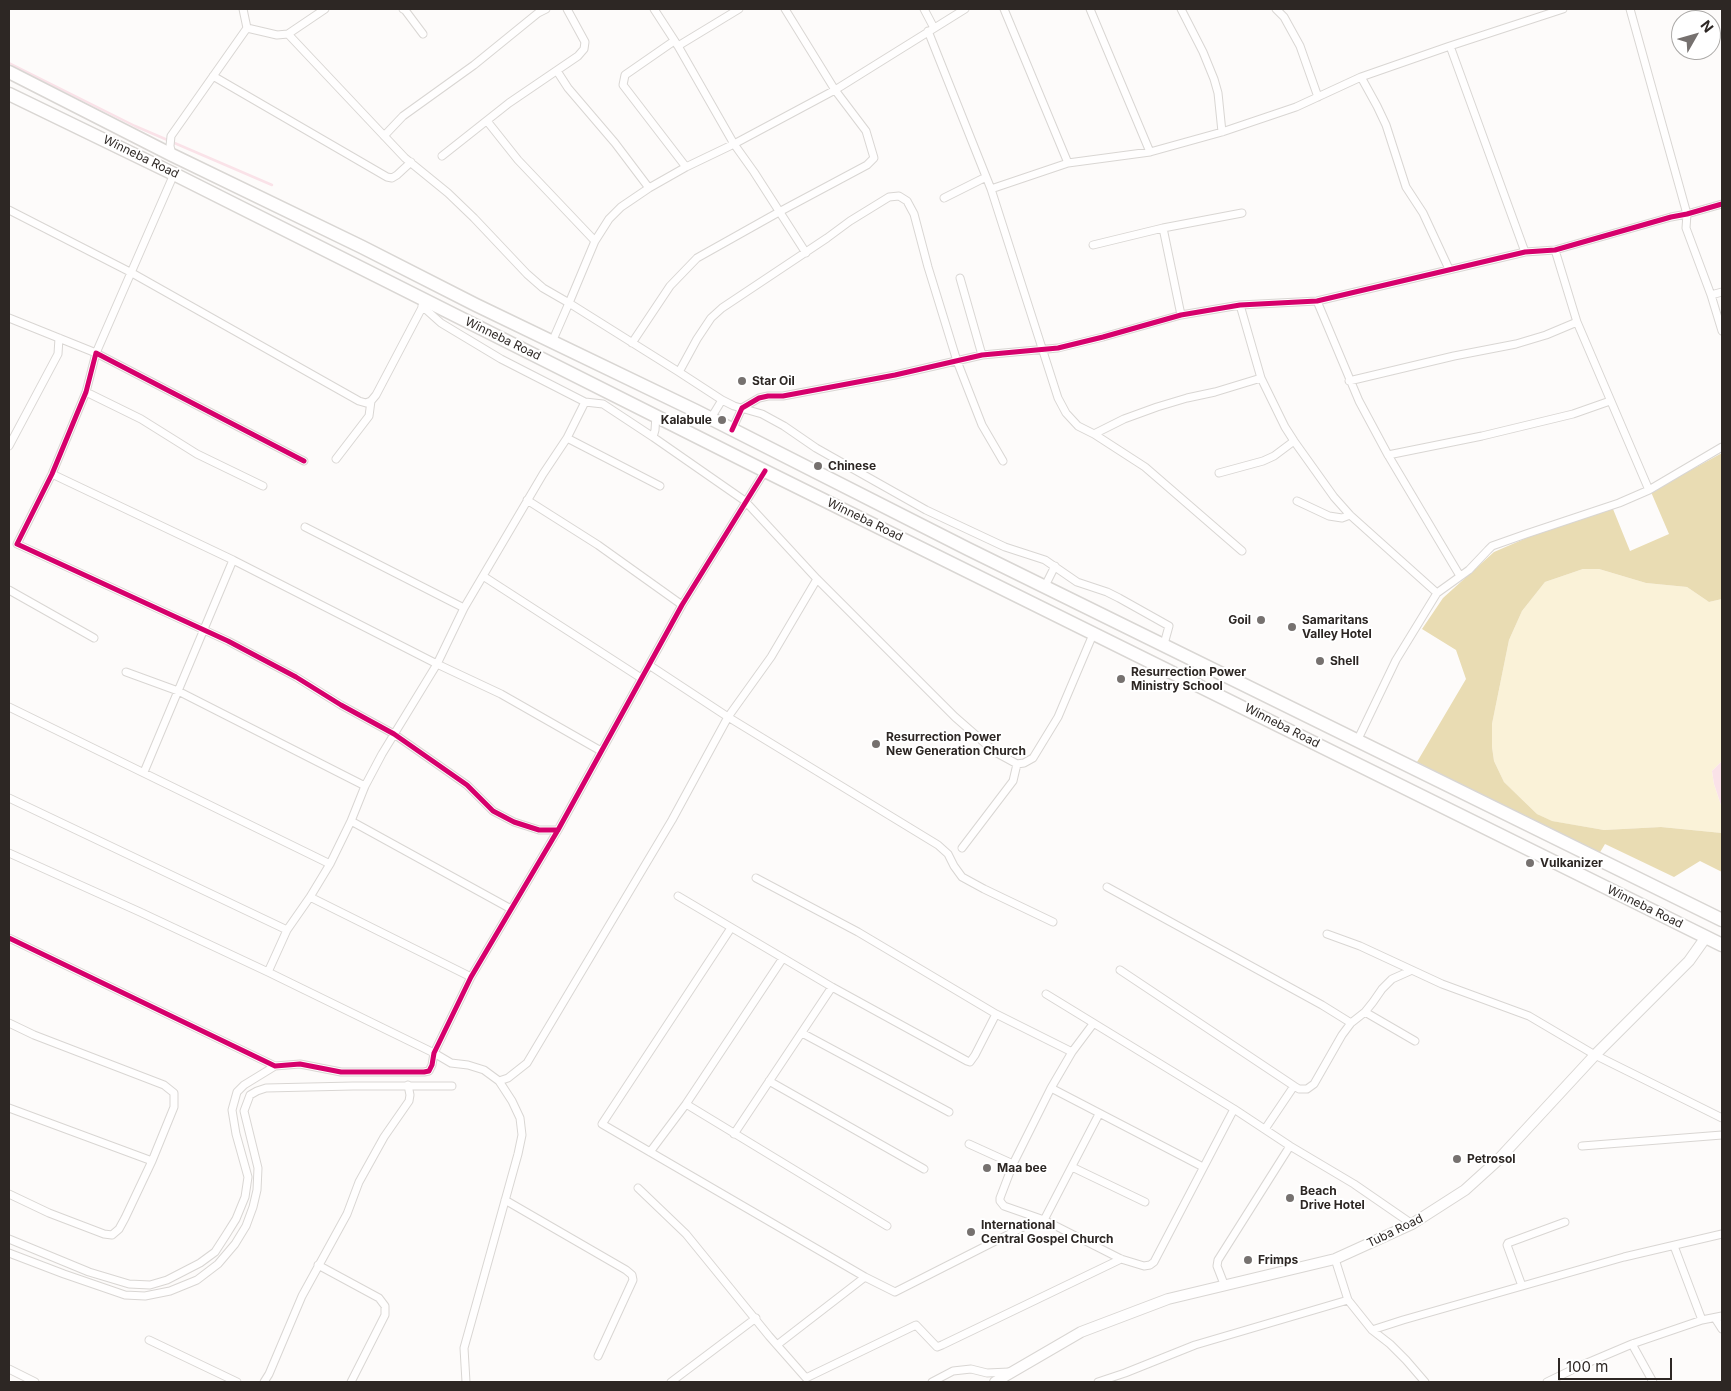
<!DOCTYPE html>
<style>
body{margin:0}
#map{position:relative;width:1731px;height:1391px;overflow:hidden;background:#fdfbfa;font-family:Inter,sans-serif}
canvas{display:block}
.frame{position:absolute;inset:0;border:10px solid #2d2724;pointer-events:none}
.north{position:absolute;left:1671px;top:10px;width:50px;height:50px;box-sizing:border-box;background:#fff;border:1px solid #aba9a7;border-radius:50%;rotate:52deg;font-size:14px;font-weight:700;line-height:20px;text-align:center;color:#2d2724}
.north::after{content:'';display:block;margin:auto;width:18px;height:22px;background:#76716f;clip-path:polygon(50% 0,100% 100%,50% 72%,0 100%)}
.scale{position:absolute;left:1558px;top:1358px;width:114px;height:22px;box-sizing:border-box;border:2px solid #2d2724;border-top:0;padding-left:6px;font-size:15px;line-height:18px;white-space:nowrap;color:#2d2724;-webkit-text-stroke:4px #fff;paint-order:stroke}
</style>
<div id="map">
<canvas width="1731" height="1391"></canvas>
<div class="frame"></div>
<div class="north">N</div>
<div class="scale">100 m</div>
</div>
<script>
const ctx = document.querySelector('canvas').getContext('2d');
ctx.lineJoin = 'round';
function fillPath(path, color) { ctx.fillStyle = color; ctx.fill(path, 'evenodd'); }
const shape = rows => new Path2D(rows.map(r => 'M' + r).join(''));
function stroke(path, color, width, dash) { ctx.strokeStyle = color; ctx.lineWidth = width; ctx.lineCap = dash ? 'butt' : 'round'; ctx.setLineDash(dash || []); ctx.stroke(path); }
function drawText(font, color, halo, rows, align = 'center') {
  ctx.font = font + ' Inter,sans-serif'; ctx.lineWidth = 4; ctx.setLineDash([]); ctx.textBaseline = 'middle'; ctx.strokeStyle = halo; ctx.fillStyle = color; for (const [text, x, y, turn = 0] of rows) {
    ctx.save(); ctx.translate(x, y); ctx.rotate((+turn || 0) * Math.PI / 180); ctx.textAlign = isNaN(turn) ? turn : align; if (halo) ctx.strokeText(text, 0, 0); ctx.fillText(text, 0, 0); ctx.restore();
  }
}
fillPath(shape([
 [1583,569,1599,569,1646,583,1687,587,1709,602,1722,599,1722,761,1712,771,1714,784,1722,808,1722,833,1661,827,1604,830,1551,821,1537,814,1504,782,1494,761,1492,747,1492,724,1509,640,1522,611,1545,582]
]), '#faf2d8');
fillPath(shape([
 [1722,453,1722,599,1709,602,1687,587,1646,583,1599,569,1583,569,1545,582,1522,611,1509,640,1492,724,1492,747,1494,761,1504,782,1537,814,1552,821,1604,830,1661,827,1722,833,1722,872,1700,861,1674,877,1605,844,1599,854,1417,762,1466,679,1456,650,1422,629,1443,598,1494,552,1538,533,1613,509,1630,551,1669,534,1651,492]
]), '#e9dcb3');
fillPath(shape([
 [1722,761,1722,808,1714,784,1712,771]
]), '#fae2e8');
stroke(shape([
 [9,63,135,126,272,185]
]), '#fae2e8', 2.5);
const street = shape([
 [403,9,405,10,423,34],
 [654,9,678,46,734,144,754,172,806,253],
 [924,9,934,28],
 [1004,9,1068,163],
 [1090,9,1150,152],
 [1181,9,1203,52,1214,79,1218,93,1222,132],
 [1276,9,1284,17,1300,46,1318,97],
 [1630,9,1687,214,1686,228,1711,295,1722,292],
 [247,28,277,35,288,34,325,9],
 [928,31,991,189,1058,398,1066,413,1078,426,1094,434,1145,467,1242,551],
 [288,34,405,158,448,193,474,218,527,274,543,288,569,303,595,241,609,219,621,207,649,188,686,167,734,144,835,90,965,9],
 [674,41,625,75,623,85,686,167],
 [678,46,739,9],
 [557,71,568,88,615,143,649,188],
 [213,76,387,177,392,178,397,175,411,162],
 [1361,77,1377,106,1386,125,1406,187,1423,213,1449,269],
 [487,121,518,160,595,241],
 [384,136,403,116,474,65,538,13,546,9],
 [172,155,170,146,171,136,247,28,243,9],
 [442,156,509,103,578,56,584,49,585,42,567,9],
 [991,189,1068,163,1150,152,1222,132,1296,107,1361,77,1450,46],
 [944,198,986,177],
 [9,210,132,273,359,401,366,403,371,401,376,395,426,300],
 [1163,228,1242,213],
 [1093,245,1163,228,1181,315],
 [1525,252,1450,46,1563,9],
 [960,278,982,355],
 [1711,295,1722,331],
 [1317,301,1359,401,1388,455,1460,576],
 [1240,305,1261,378,1285,427,1294,441,1334,497,1350,515,1437,593],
 [422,306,441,323,501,359,585,402,603,404,653,437,655,430,656,415],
 [9,318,96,353,174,174],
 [1577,322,1649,490],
 [552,342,569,303,679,372],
 [632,343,670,286,697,258,779,212,867,165,874,158,866,131,835,90,785,9],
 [1349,381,1454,356,1516,344,1546,335,1577,322,1555,250],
 [86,392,141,419,197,454,263,486],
 [722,400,734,406,762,414,784,426,816,448,926,510,1005,547,1045,560,1077,582,1107,592,1119,598,1169,626,1164,644],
 [711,418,722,400,679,372,697,339,711,318,722,308,827,238,850,221,889,197,899,196,907,201,914,214,928,267,957,361,982,425,1003,461],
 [732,430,742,408,759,398,768,396,783,396,895,375,982,355,1058,348,1103,337,1181,315,1240,305,1317,301,1525,252,1555,250,1671,217,1687,214,1722,204],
 [1094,434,1124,419,1157,407,1187,398,1215,392,1261,378],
 [653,437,745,501,817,579,955,717,995,752,1017,764,1024,763,1033,758,1058,717,1094,632],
 [567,438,660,486],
 [9,446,58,354,59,338],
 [1388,455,1482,436,1573,414,1610,401],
 [336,459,369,416,371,401],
 [304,461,96,353,86,392,52,474,17,544,228,641,296,677,341,705,394,734,467,785,493,811,514,822,539,830,558,830],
 [1219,473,1263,461,1274,456,1294,441],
 [52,474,233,560,437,664,501,694,601,751],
 [527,500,598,545,682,605],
 [1297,501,1329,516,1342,518,1350,515],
 [305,527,464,608],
 [483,576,641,678],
 [1045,586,1055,566],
 [9,590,94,638],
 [649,665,728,717,938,845,948,854,954,866,962,877,984,889,1053,922],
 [126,672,178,691,365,786],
 [9,707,330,864],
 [1358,739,1396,660,1437,593,1469,570,1488,550,1492,546,1526,534,1619,503,1649,490,1722,447],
 [144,772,233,560],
 [9,798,287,930],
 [351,821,511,909],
 [962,848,1013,781,1017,764],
 [9,853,140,912,268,972,434,1053,451,1063,468,1065,484,1070,499,1081,512,1101,520,1118,522,1135,518,1154,464,1348,466,1382],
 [756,878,858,932,996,1014,1072,1052],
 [1107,887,1322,1005,1351,1023],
 [678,896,832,987,967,1061,970,1062,975,1055,996,1014],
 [310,897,471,977],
 [731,928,602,1124,865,1277,895,1292,1039,1219],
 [1327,934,1360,946,1442,984,1529,1016,1595,1055,1722,1118],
 [9,938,275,1066,300,1064,341,1072,424,1072,429,1071,432,1065,434,1053,471,977,558,830,682,605,765,471],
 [1120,970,1294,1086],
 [268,972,287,930,310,897,330,864,351,821,365,786,382,754,437,664,464,608,543,474,567,438,585,402],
 [1046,994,1234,1109,1290,1146,1354,1184,1412,1224],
 [1365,1012,1415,1041],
 [9,1023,34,1035,164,1085,174,1093,174,1107,152,1161,125,1218,119,1229,112,1235,104,1234,49,1213,9,1194],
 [1093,1024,1072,1052,1051,1088,1013,1164,1000,1198,1000,1201,1004,1206,1044,1220,1121,1259,1144,1266,1150,1265,1154,1262,1234,1109],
 [802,1033,949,1112],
 [499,1081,508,1078,527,1063,672,820,728,717,771,657,817,579],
 [769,1081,924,1169],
 [1051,1088,1203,1167],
 [686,1104,887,1226],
 [9,1108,152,1161],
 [1265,1129,1294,1086,1299,1089,1307,1089,1314,1084,1342,1035,1351,1023,1365,1012,1373,1002,1382,989,1392,979,1410,971],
 [734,1134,832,987],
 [969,1144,1013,1164],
 [1582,1146,1722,1135],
 [650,1152,686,1104,783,958],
 [1072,1167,1145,1202],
 [638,1188,686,1234,769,1336,806,1378,916,1325,937,1347,942,1345,1121,1259],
 [505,1200,626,1270,632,1275,633,1280,598,1356],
 [1044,1220,1099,1114],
 [9,1239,89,1272,129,1284,150,1285,167,1280,200,1263,215,1252,226,1235,236,1219,245,1197,248,1177,236,1134,232,1110,237,1092,244,1085,275,1066],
 [1674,1246,1702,1320],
 [9,1253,64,1274,125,1295,145,1296,170,1291,197,1280,218,1264,235,1244,246,1226,253,1207,257,1190,258,1168,244,1111,250,1095,257,1091,266,1088,353,1086,452,1086],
 [1335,1259,1348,1300,1372,1330,1390,1344,1406,1360,1425,1382],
 [318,1265,379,1298,385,1306,385,1315,351,1382],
 [1224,1284,1217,1266,1218,1260,1290,1146],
 [1522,1286,1507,1245,1508,1243,1565,1222],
 [1715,1318,1722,1329],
 [1372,1330,1403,1320,1624,1257,1722,1234],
 [149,1340,237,1382],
 [1632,1344,1653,1382],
 [777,1345,865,1277],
 [9,1369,35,1382],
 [264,1382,269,1374,302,1296,347,1214,359,1182,384,1137,409,1101,410,1095,408,1085],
 [671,1382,756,1318],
 [932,1382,953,1371,971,1369,987,1373,1009,1372],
 [1098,1382,1125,1373,1195,1345,1348,1300],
 [1547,1382,1580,1366,1632,1344,1702,1320,1722,1316]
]);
const secondary = shape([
 [995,1382,1081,1332,1168,1299,1335,1259,1412,1224,1465,1190,1497,1161,1595,1055,1689,961,1706,937]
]);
const highway = shape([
 [9,72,172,155,362,247,476,305,696,411,968,549,1722,920],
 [9,94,174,174,765,471,1722,945]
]);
stroke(street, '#d9d6d3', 9);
stroke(secondary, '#d9d6d3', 12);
stroke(highway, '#d9d6d3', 15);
stroke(street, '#fffefe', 7);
stroke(secondary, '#fffefe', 10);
stroke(highway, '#fffefe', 12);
stroke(shape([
 [732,430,742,408,759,398,768,396,783,396,895,375,982,355,1058,348,1103,337,1181,315,1240,305,1317,301,1525,252,1555,250,1671,217,1687,214,1722,204],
 [304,461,96,353,86,392,52,474,17,544,228,641,296,677,341,705,394,734,467,785,493,811,514,822,539,830,558,830],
 [9,938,275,1066,300,1064,341,1072,424,1072,429,1071,432,1065,434,1053,471,977,558,830,682,605,765,471]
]), '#d6006c', 5);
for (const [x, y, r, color] of [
 [742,381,5,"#76716f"],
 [722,420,5,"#76716f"],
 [818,466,5,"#76716f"],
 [1261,620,5,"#76716f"],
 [1292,627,5,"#76716f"],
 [1320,661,5,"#76716f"],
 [1121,679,5,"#76716f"],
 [876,744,5,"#76716f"],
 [1530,863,5,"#76716f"],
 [1457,1159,5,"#76716f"],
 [987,1168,5,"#76716f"],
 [1290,1198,5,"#76716f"],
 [971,1232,5,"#76716f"],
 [1248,1260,5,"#76716f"]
]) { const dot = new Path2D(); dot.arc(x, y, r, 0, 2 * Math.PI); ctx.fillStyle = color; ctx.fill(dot); stroke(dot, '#fff', 2); }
drawText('12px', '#2d2724', '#fff', [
 ["Winneba Road",141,157,26],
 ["Winneba Road",503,339,26],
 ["Winneba Road",865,520,26],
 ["Winneba Road",1282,726,27],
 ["Winneba Road",1645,907,26],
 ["Tuba Road",1395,1231,-26]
]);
drawText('bold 12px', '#2d2724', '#fff', [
 ["Star Oil",752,381],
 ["Kalabule",712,420,"right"],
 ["Chinese",828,466],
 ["Goil",1251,620,"right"],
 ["Samaritans",1302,620],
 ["Valley Hotel",1302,634],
 ["Shell",1330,661],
 ["Resurrection Power",1131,672],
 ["Ministry School",1131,686],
 ["Resurrection Power",886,737],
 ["New Generation Church",886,751],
 ["Vulkanizer",1540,863],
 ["Petrosol",1467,1159],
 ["Maa bee",997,1168],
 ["Beach",1300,1191],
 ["Drive Hotel",1300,1205],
 ["International",981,1225],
 ["Central Gospel Church",981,1239],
 ["Frimps",1258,1260]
], 'left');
</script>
